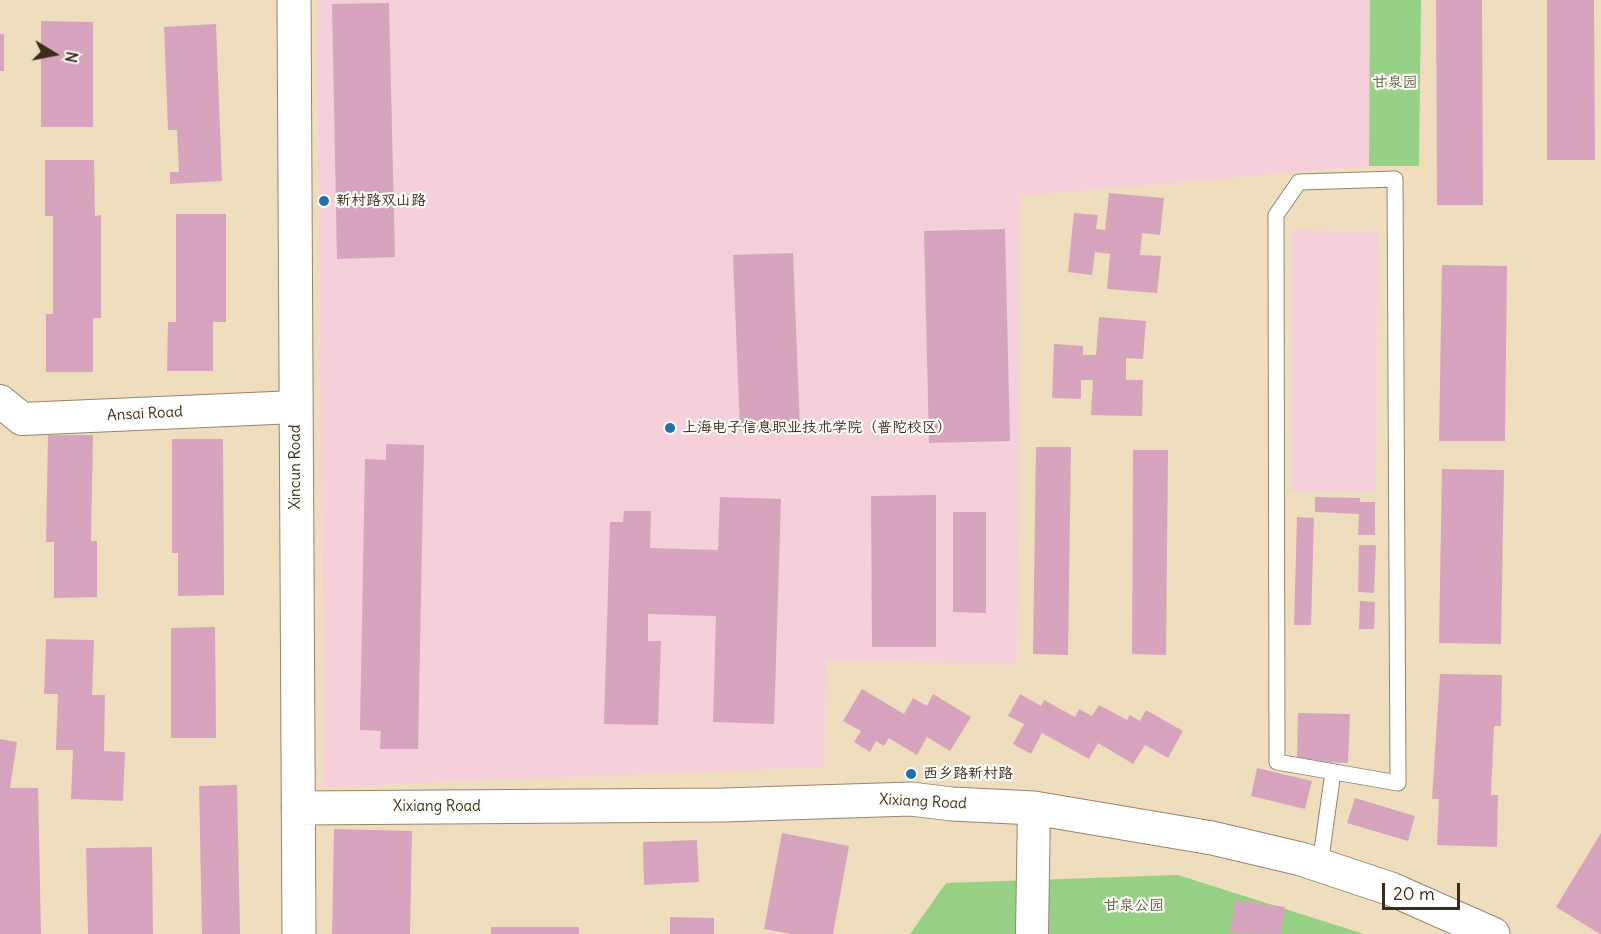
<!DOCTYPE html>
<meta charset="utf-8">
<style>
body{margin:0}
#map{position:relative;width:1601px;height:934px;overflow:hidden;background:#efdebd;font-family:Delius,sans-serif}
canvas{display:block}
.north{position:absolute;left:24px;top:24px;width:60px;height:60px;-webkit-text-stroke:4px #fdfcf7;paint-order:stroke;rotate:100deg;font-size:16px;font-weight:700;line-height:24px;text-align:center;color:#3b2a1e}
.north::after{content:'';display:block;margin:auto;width:21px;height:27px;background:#3b2a1e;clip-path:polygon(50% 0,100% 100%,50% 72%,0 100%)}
.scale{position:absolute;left:1382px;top:883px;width:78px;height:27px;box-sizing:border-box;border:3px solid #3b2a1e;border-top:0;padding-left:8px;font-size:18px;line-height:21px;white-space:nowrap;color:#3b2a1e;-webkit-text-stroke:4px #fdfcf7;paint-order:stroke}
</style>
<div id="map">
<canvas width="1601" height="934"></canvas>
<div class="north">N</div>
<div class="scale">20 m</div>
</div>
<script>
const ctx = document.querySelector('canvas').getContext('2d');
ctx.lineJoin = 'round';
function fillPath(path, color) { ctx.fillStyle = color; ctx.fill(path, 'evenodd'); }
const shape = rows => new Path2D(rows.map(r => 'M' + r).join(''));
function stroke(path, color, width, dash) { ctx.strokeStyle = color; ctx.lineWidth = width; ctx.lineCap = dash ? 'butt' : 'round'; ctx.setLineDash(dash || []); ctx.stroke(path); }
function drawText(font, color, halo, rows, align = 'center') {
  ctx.font = font + ' Delius,"LXGW WenKai TC",sans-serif'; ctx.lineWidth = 4.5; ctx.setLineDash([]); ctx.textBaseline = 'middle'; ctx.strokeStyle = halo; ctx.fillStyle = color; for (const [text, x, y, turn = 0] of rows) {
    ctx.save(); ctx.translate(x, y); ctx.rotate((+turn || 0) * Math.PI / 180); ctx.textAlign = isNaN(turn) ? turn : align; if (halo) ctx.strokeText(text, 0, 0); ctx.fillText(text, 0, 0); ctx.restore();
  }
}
fillPath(shape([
 [317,0,1370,0,1369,166,1021,196,1017,664,826,661,824,767,324,787],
 [1292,230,1378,232,1376,491,1291,492]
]), '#f5cfda');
fillPath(shape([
 [1370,0,1421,0,1419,166,1369,166],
 [1178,875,1364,934,910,934,946,883]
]), '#97d185');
fillPath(shape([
 [1436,0,1482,0,1483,205,1437,205],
 [1547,0,1594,0,1595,160,1547,160],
 [389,3,395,257,337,259,332,4],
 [41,21,93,22,93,127,41,127],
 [216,24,222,181,170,184,170,172,179,172,177,130,168,130,164,27],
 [0,34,4,34,4,71,0,71],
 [45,160,94,160,95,216,101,215,101,318,93,318,93,372,46,372,46,314,53,314,53,216,45,216],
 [1109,193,1164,198,1160,235,1142,233,1140,255,1161,256,1157,293,1107,289,1110,254,1095,252,1092,275,1068,272,1074,213,1098,215,1096,229,1105,230],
 [176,214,226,214,226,322,213,322,213,371,167,371,168,322,176,322],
 [1005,229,1010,441,929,443,924,231],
 [793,253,800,428,740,431,733,255],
 [1442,265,1507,266,1505,441,1439,441],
 [1099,317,1146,321,1143,359,1126,358,1126,380,1143,380,1142,416,1091,415,1093,380,1081,380,1081,399,1052,398,1054,344,1083,346,1083,355,1096,355],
 [48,435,93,435,91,541,97,541,97,597,54,598,54,542,46,542],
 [172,439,223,439,224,595,178,596,178,553,172,553],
 [386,444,424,445,418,749,380,749,381,731,360,730,365,459,386,460],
 [1036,447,1071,447,1068,655,1033,654],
 [1133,450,1168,450,1166,655,1132,654],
 [1442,469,1504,470,1501,644,1439,643],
 [936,495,936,647,872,647,871,496],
 [720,497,781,499,774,724,713,722,716,616,648,614,648,641,661,641,658,725,604,724,610,522,623,522,624,511,651,511,650,548,718,550],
 [1315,497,1360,498,1360,502,1375,502,1375,535,1358,535,1359,514,1315,512],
 [953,512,986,512,986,613,953,612],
 [1297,517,1314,518,1311,625,1294,625],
 [1359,545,1376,545,1374,593,1358,592],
 [1360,601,1375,602,1374,629,1359,629],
 [215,627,216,738,171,738,171,628],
 [46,639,94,640,92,695,105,695,104,751,125,752,123,801,71,799,73,750,56,750,58,694,44,694],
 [1440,674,1502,675,1501,726,1494,726,1491,795,1498,795,1497,847,1437,845,1439,799,1432,799],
 [862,689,904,714,913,698,927,706,933,694,971,717,950,751,927,737,917,755,889,738,884,746,876,741,870,752,854,742,861,731,843,721],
 [1020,694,1041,706,1044,700,1075,717,1079,709,1092,716,1099,705,1127,720,1130,715,1140,721,1146,710,1183,731,1168,758,1145,745,1133,764,1098,743,1089,759,1042,733,1031,754,1013,744,1024,724,1008,716],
 [1298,713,1350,714,1348,763,1297,761],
 [0,739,17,742,10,788,38,788,41,934,0,934],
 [1257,768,1312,781,1305,809,1251,796],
 [237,785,240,934,202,934,199,786],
 [1355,798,1415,816,1408,841,1347,823],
 [334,829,412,831,410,934,332,934],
 [782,833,849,846,833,934,792,934,764,929],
 [1601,833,1601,934,1600,934,1556,907],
 [697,840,699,882,644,885,643,842],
 [152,847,153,934,88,934,86,848],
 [1235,900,1285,907,1281,934,1230,933],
 [670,917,714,918,714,934,670,934],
 [491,927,579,927,579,934,491,934]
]), '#d7a4be');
const lane = shape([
 [1395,179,1398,783,1277,762,1276,215,1299,182,1395,179],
 [1320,865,1333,772]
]);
const street = shape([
 [0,401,22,419,296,407],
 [1032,934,1034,808]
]);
const secondary = shape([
 [294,0,299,934],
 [298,808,723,805,911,799,952,804,1034,808,1212,838,1301,859,1391,889,1493,934]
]);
stroke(lane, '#95846e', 17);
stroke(street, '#95846e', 34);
stroke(secondary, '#95846e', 35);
stroke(lane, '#fff', 15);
stroke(street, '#fff', 32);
stroke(secondary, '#fff', 33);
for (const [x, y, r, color] of [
 [324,201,6,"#1f6fb2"],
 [670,428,6,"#1f6fb2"],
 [911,774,6,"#1f6fb2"]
]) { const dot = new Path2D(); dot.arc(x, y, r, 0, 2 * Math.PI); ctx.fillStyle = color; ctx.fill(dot); stroke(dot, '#fdfcf7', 2); }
drawText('15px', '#575c3d', '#fdfcf7', [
 ["甘泉园",1395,83],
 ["甘泉公园",1134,906]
]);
drawText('15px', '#3b2a1e', '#fdfcf7', [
 ["新村路双山路",336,201],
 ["上海电子信息职业技术学院（普陀校区）",682,428],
 ["西乡路新村路",923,774]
], 'left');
drawText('15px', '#3b2a1e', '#fdfcf7', [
 ["Ansai Road",145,414,-3],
 ["Xincun Road",296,467,-90],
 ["Xixiang Road",923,802,3],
 ["Xixiang Road",437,807]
]);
</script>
